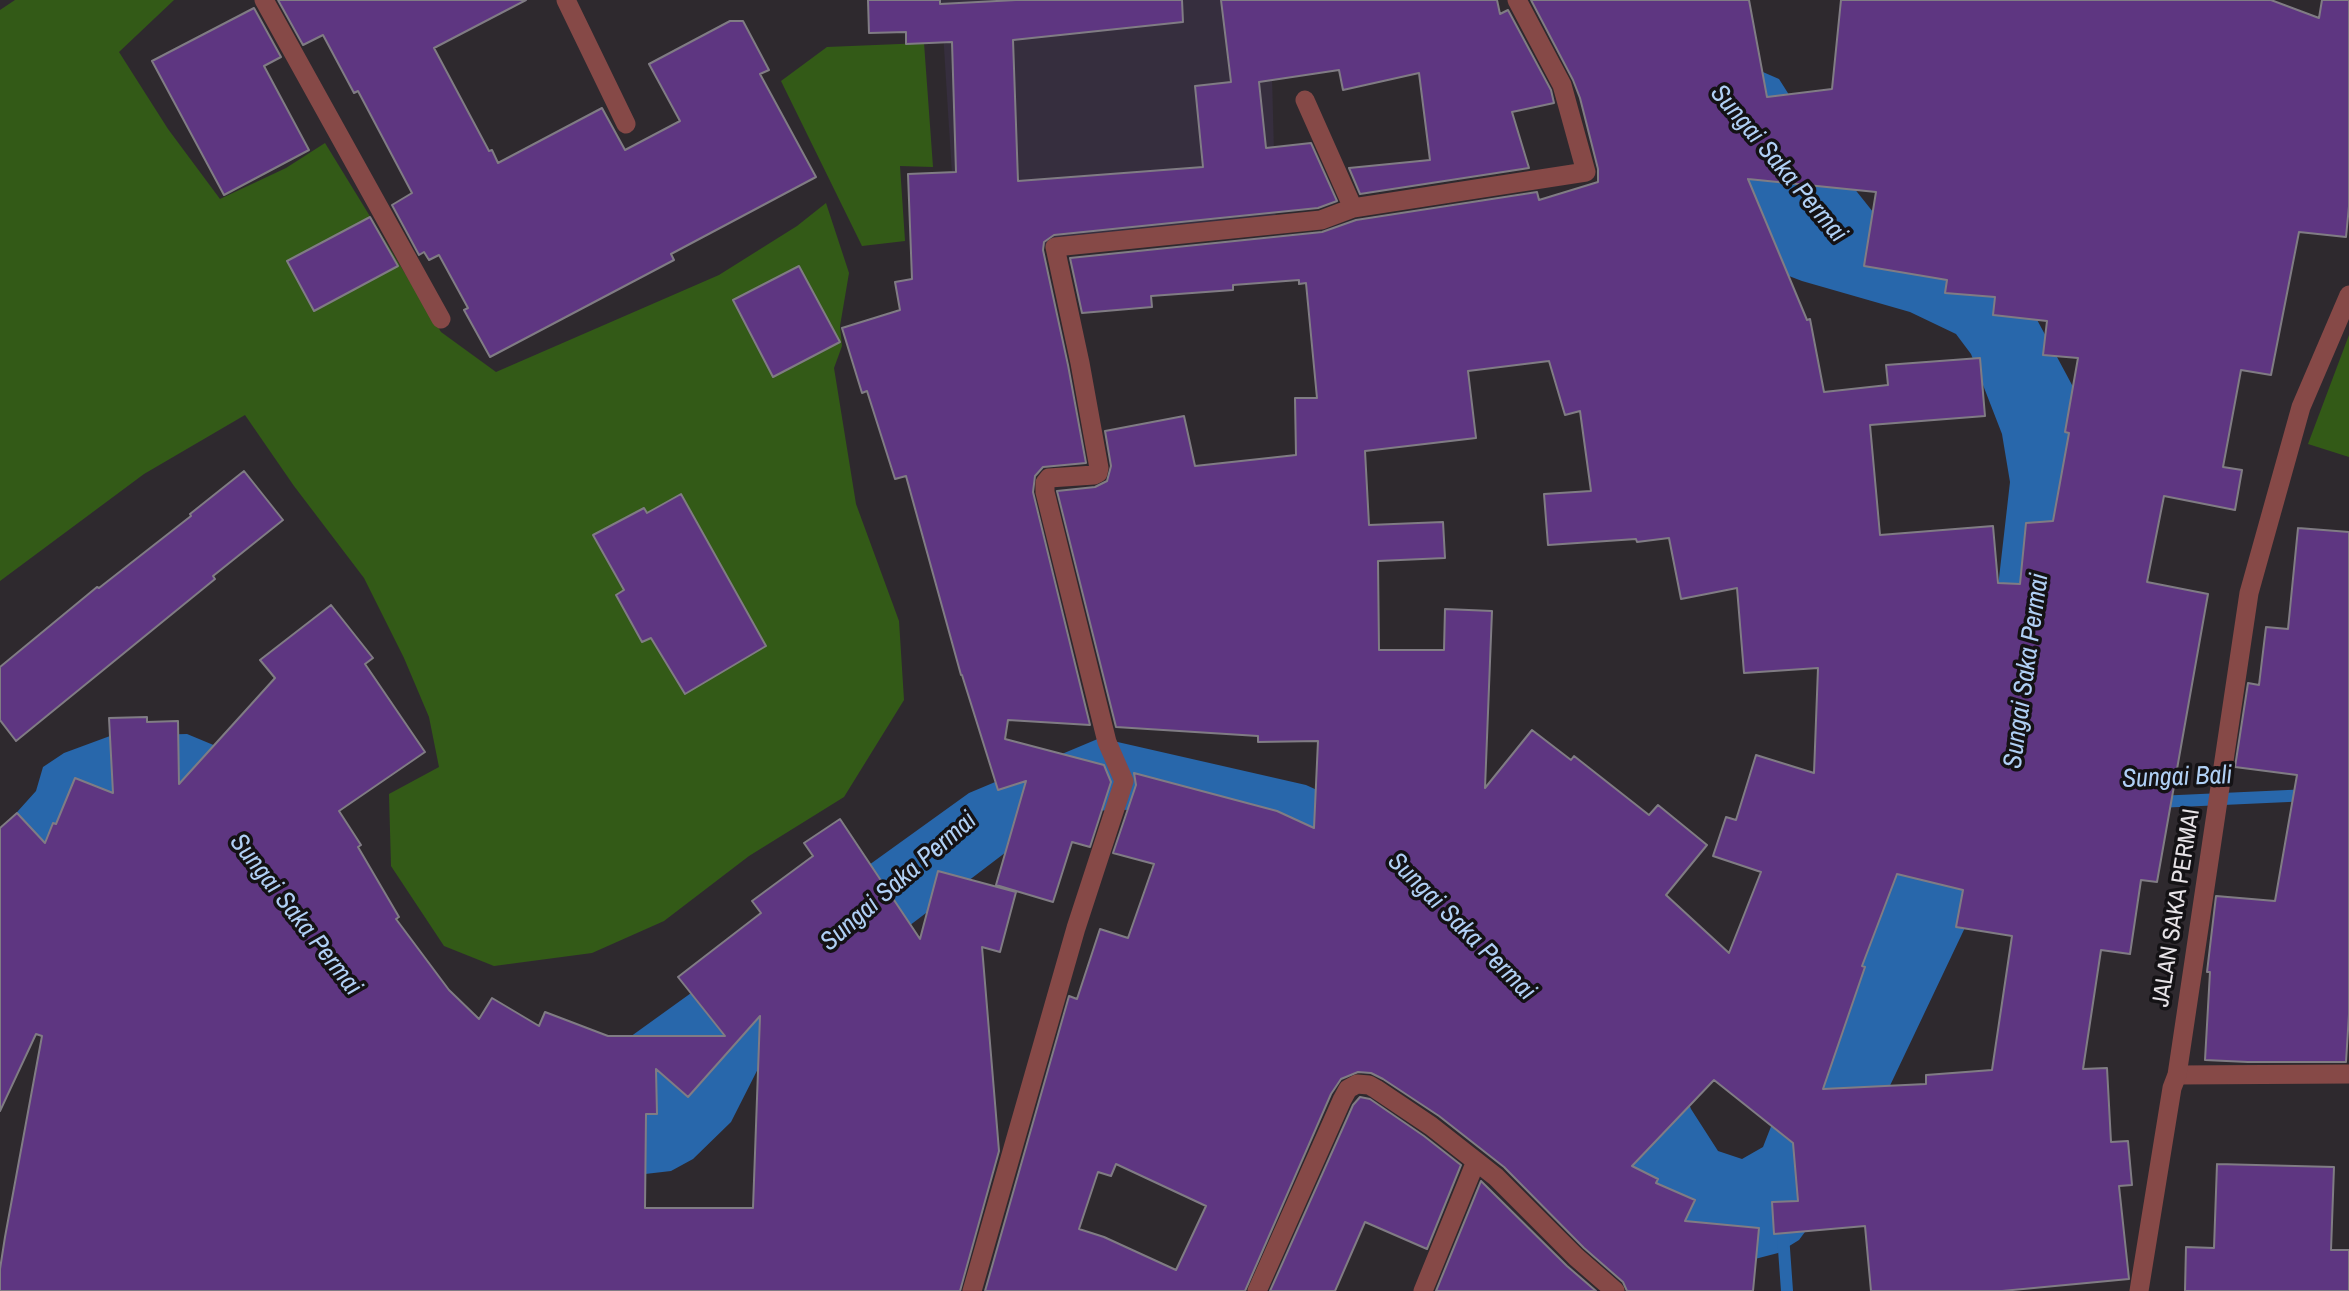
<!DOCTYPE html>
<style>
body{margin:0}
canvas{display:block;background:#2e292e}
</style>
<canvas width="2349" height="1291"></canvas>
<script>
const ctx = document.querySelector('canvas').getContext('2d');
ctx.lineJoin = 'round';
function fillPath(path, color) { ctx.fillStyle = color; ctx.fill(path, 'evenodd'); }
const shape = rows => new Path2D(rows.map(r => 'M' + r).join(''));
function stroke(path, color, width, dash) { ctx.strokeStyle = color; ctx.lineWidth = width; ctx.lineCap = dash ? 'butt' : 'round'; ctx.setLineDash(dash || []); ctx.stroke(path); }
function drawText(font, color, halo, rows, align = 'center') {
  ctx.font = font + ' "Archivo Narrow",sans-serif'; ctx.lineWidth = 7; ctx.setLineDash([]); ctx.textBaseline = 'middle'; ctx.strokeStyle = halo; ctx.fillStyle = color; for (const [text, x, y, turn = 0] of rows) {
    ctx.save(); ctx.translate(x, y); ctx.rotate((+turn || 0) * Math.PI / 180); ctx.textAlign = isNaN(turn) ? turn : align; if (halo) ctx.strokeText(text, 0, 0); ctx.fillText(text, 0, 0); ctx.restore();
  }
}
fillPath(shape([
 [941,0,1270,0,1276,230,957,253]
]), '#362e3e');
fillPath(shape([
 [15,0,174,0,119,52,168,129,220,199,286,168,325,143,441,332,496,372,719,275,797,226,826,203,849,273,840,326,842,346,834,368,856,504,899,621,904,700,844,797,749,856,664,921,592,953,494,966,444,946,391,866,389,794,439,767,429,717,404,658,364,578,294,486,245,415,144,474,0,581,0,10],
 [924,43,933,167,900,166,905,241,862,246,781,81,827,47],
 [2349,335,2349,457,2308,444]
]), '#335a17');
fillPath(shape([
 [1597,0,1779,79,1826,153,1881,222,2020,288,2079,398,2046,757,1848,1174,1799,1240,1778,1253,1755,1259,1728,1259,1159,809,1083,811,1035,830,796,1012,767,1051,731,1122,693,1159,671,1171,645,1174,48,876,0,831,36,791,43,767,64,753,110,736,187,734,276,771,471,1046,573,1078,969,793,1100,738,1306,785,1394,825,1682,1086,1691,1109,1718,1151,1742,1159,1763,1147,1817,1009,1991,648,2010,482,2002,434,1971,354,1956,334,1910,312,1802,281,1755,263]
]), '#2867ab');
stroke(shape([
 [2157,802,2310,795],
 [1783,1235,1787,1291]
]), '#2867ab', 12);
const building = shape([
 [278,0,526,0,434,48,489,151,492,150,498,163,602,108,625,150,680,121,649,64,730,21,743,21,769,70,760,74,816,177,671,254,674,260,490,357,464,310,468,308,439,255,429,260,424,252,419,255,392,205,412,193,358,91,354,93,323,35,303,45,278,0],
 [868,0,940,0,940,4,1016,0,1182,0,1183,22,1013,40,1018,181,1203,167,1195,86,1231,82,1221,0,1497,0,1500,14,1508,10,1551,90,1554,103,1512,112,1529,168,1360,194,1349,168,1430,160,1419,73,1343,90,1339,70,1259,82,1266,148,1311,143,1337,201,1318,208,1054,235,1044,242,1043,250,1068,365,1086,463,1043,467,1035,476,1033,492,1090,725,1008,720,1005,739,1104,765,1111,782,1090,847,1072,842,1053,902,996,885,1026,781,998,790,962,675,961,675,906,476,895,479,867,391,862,393,842,328,900,310,895,282,912,279,908,174,956,172,952,42,906,44,906,32,869,33,868,0],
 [1531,0,1749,0,1767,97,1832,89,1841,0,2271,0,2319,18,2322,0,2349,0,2349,206,2346,237,2299,232,2271,375,2241,370,2223,467,2242,470,2235,510,2164,496,2147,582,2208,594,2157,882,2141,880,2130,954,2101,950,2083,1069,2107,1068,2111,1142,2128,1141,2132,1185,2119,1186,2129,1279,2002,1291,1871,1291,1865,1226,1774,1234,1772,1202,1798,1201,1793,1143,1714,1080,1632,1166,1658,1179,1656,1183,1695,1200,1685,1221,1759,1228,1753,1291,1627,1291,1623,1282,1584,1248,1504,1167,1439,1116,1383,1079,1371,1073,1358,1072,1341,1079,1331,1094,1245,1291,985,1291,1069,996,1077,999,1100,929,1128,938,1154,864,1113,853,1136,785,1134,773,1277,811,1314,828,1318,741,1258,742,1258,736,1116,727,1057,491,1095,487,1107,481,1111,466,1105,431,1184,416,1195,466,1296,455,1295,398,1317,398,1306,283,1299,284,1299,280,1233,285,1233,290,1151,296,1152,307,1082,313,1070,258,1322,232,1356,220,1537,192,1539,200,1598,182,1598,169,1580,98,1573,80,1531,0],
 [1748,179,1876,192,1864,266,1947,280,1945,293,1995,297,1993,315,2047,321,2043,355,2078,358,2065,432,2069,433,2053,521,2026,523,2020,584,1998,583,1993,526,1880,535,1870,425,1985,416,1980,358,1886,365,1888,385,1824,392,1810,319,1807,320,1748,179],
 [1549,361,1565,415,1580,411,1591,491,1544,494,1548,545,1636,539,1637,542,1669,538,1681,599,1737,588,1744,673,1818,668,1814,773,1756,755,1736,820,1726,817,1713,856,1761,872,1729,953,1666,895,1707,845,1658,805,1649,815,1574,756,1571,760,1532,730,1485,788,1492,611,1445,609,1444,650,1379,650,1378,561,1445,558,1443,522,1369,525,1365,451,1476,438,1468,371,1549,361],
 [1897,874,1963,890,1956,927,2012,936,1992,1070,1926,1075,1926,1084,1823,1089,1865,967,1862,966,1897,874],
 [1116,1164,1206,1206,1176,1270,1104,1237,1079,1229,1098,1172,1111,1176,1116,1164],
 [254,8,281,57,264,66,309,150,224,195,152,61,254,8],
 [370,217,398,266,314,311,287,261,370,217],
 [799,266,840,342,773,377,733,300,799,266],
 [244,471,283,520,213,576,215,579,16,741,0,720,0,667,97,587,99,588,191,516,190,514,244,471],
 [681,494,766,646,685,694,651,638,642,642,616,595,624,590,593,535,644,508,647,513,681,494],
 [2298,528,2349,532,2349,1014,2346,1062,2248,1062,2205,1060,2210,972,2207,972,2216,896,2275,901,2297,775,2235,767,2248,683,2259,685,2266,627,2288,629,2298,528],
 [331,605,373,658,365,664,425,752,339,811,361,845,358,847,399,917,396,919,449,990,479,1019,492,998,539,1026,545,1012,608,1036,725,1036,678,977,761,913,752,901,813,856,804,843,840,819,920,939,938,871,1016,892,1000,952,982,947,999,1151,960,1291,0,1291,0,1269,5,1237,42,1036,36,1034,0,1111,0,828,17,813,45,843,53,823,56,824,75,778,113,793,109,718,147,717,147,722,178,721,179,784,275,678,260,660,331,605],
 [760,1016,753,1208,645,1208,646,1114,657,1114,656,1069,688,1097,760,1016],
 [1360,1097,1370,1099,1424,1136,1461,1165,1427,1249,1365,1222,1335,1291,1270,1291,1353,1105,1360,1097],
 [2217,1164,2334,1167,2331,1250,2349,1250,2349,1291,2185,1291,2186,1247,2214,1248,2217,1164],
 [1481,1181,1567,1266,1596,1291,1436,1291,1481,1181]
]);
fillPath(building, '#5e3681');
stroke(building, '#807c84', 2);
stroke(shape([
 [264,0,441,319],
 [566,0,626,124],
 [1305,100,1353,208,1586,172,1562,85,1517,0],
 [2177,1075,2349,1074],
 [972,1291,1076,928,1124,781,1107,742,1045,492,1045,483,1049,478,1094,475,1098,473,1099,468,1080,363,1055,247,1321,220,1353,208],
 [1257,1291,1342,1100,1348,1089,1357,1084,1369,1085,1376,1089,1431,1126,1496,1177,1576,1257,1615,1291],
 [1423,1291,1476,1161]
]), '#864947', 19);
stroke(shape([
 [2139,1291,2172,1088,2177,1075,2249,593,2301,407,2349,295]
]), '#864947', 19);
drawText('24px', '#e7e3e7', '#141215', [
 ["JALAN SAKA PERMAI",2177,908,-81]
]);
drawText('italic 26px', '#b0d0f5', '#141215', [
 ["Sungai Saka Permai",1778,164,50],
 ["Sungai Saka Permai",2027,671,-82],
 ["Sungai Bali",2177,778,-2],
 ["Sungai Saka Permai",899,882,-41],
 ["Sungai Saka Permai",295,915,52],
 ["Sungai Saka Permai",1461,927,45]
]);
</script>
